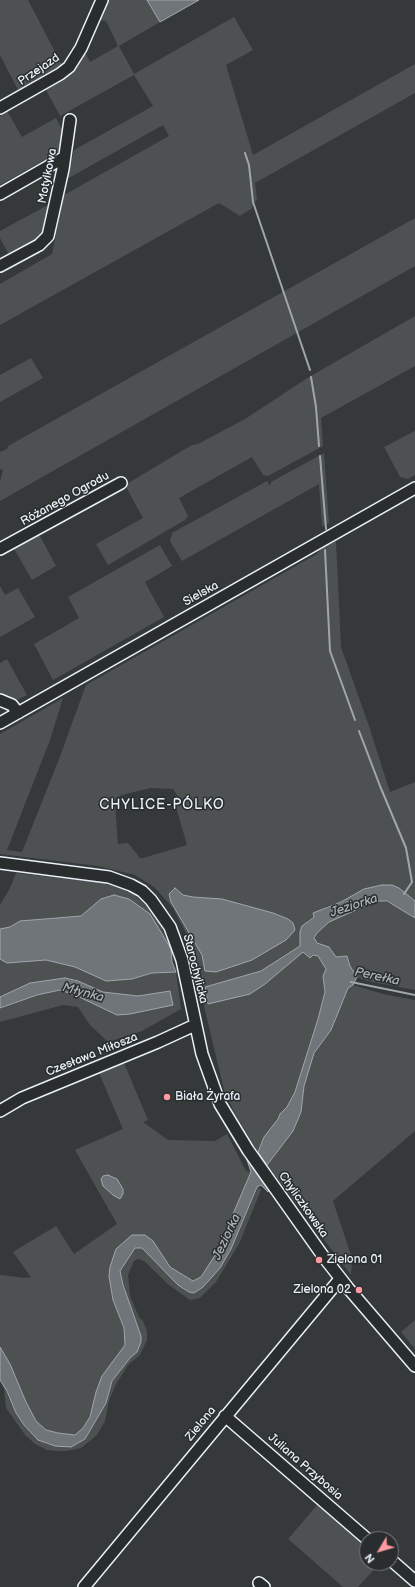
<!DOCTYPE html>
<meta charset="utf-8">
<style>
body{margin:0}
#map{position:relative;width:415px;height:1587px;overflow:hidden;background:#35393a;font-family:"Balsamiq Sans",sans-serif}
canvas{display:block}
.north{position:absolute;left:359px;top:1531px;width:40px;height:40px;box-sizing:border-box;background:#2a2d2e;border:1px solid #767b7f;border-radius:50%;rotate:232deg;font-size:11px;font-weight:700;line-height:16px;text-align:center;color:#e8f1f8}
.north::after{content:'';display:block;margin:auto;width:14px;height:18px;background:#ff9aa2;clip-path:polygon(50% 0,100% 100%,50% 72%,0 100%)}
</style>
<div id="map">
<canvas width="415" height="1587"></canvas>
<div class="north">N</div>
</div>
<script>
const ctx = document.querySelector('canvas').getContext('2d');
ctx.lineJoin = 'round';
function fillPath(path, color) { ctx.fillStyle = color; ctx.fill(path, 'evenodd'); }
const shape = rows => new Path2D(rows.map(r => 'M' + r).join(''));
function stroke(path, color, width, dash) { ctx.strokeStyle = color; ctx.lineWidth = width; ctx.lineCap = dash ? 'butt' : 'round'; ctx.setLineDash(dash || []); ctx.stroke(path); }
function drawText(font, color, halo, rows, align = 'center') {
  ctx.font = font + ' "Balsamiq Sans",sans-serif'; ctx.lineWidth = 3; ctx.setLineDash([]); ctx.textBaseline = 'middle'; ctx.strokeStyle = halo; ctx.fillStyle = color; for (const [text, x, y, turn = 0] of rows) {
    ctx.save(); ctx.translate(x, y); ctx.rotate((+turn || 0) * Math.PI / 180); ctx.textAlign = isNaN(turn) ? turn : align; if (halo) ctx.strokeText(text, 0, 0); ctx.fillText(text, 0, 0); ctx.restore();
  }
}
fillPath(shape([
 [0,0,28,0,62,65,42,79,18,90,0,55],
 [106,0,147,0,160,22,119,46,134,74,234,17,253,50,226,65,253,155,415,64,415,93,255,183,257,199,251,209,240,216,219,203,0,325,0,284,52,254,64,195,169,136,163,125,67,179,74,150,153,106,134,75,60,116,45,88,73,72,78,60,85,52,90,62,118,46,106,21,98,20],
 [7,111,22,137,56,118,63,131,61,149,57,153,0,185,0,116],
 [50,204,42,238,10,257,0,238,0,231],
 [415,218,415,266,0,501,0,482,3,470,0,469,0,452,7,449,8,446],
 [415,316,415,366,321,418,323,446,268,476,263,475,252,457,179,498,188,516,185,520,108,565,96,544,143,518,125,485,192,445,198,444,245,419,309,377],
 [31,358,43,378,0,402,0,375],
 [415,431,415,475,408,479,400,477,384,447],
 [324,453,329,523,322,526,319,484,182,561,170,541,172,533,267,481,270,486,271,482],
 [38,532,56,566,32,580,13,547],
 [336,541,341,647,369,726,390,792,415,782,415,901,399,888,392,885,382,885,364,889,341,902,327,906,307,921,300,946,288,954,261,971,205,987,250,994,265,984,303,951,318,956,326,969,323,980,325,992,318,1019,295,1092,287,1107,280,1114,278,1119,264,1137,258,1152,234,1112,224,1090,187,935,173,908,154,887,135,875,98,866,0,854,0,734,63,698,50,740,7,850,22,852,59,759,86,685,317,554,323,547],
 [150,788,173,789,181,801,176,807,187,845,143,858,140,858,128,843,118,844,115,804,116,798,122,795],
 [160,545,172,566,145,582,164,617,53,680,34,644,79,618,68,597],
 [0,586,5,595,18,588,35,617,0,637],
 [7,659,27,695,17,700,0,694,0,663],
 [16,873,103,883,121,888,133,894,149,908,161,926,171,949,150,914,101,899,81,916,20,921,10,927,0,929,0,905,10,888],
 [381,900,396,906,415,918,415,990,367,981,357,977,350,966,349,959,343,956,336,957,329,947,320,946,314,940,317,933,329,922,367,903],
 [0,959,7,963,46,960,75,967,106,981,132,979,152,973,176,972,181,1009,142,1031,108,1042,90,1025,78,1007,63,1005,0,1022,0,1008,37,995,60,990,75,995,117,1015,130,1014,173,1004,170,991,138,996,103,992,78,981,0,997],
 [353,985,383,994,415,1000,415,1131,333,1201,352,1258,351,1275,267,1165,293,1131,301,1112,304,1086,314,1053,331,1030,348,987],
 [124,1063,148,1120,143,1122,168,1140,215,1141,227,1134,246,1171,251,1172,227,1228,221,1246,201,1277,193,1281,170,1267,145,1235,109,1276,113,1300,124,1328,125,1346,102,1376,90,1417,83,1428,75,1435,58,1433,46,1430,36,1421,26,1402,10,1364,0,1347,0,1275,26,1278,31,1277,13,1252,56,1226,74,1254,117,1224,75,1150,123,1129,99,1073],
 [258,1187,261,1190,239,1244,216,1282,200,1298,190,1300,169,1285,144,1261,138,1259,134,1261,128,1275,130,1296,139,1317,143,1321,147,1331,147,1340,140,1355,128,1365,115,1386,109,1401,105,1421,97,1435,81,1448,67,1451,57,1451,47,1450,35,1444,25,1435,6,1408,4,1389,0,1380,7,1391,16,1414,24,1425,47,1444,71,1447,85,1439,106,1403,112,1381,130,1358,137,1352,141,1336,123,1285,120,1271,124,1263,135,1248,142,1248,189,1292,231,1249],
 [415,1320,415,1349,401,1332],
 [318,1504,367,1547,367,1563,380,1563,358,1587,343,1587,288,1539]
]), '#4d5152');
const water = shape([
 [147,0,199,0,160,22,147,0],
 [382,885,392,885,399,888,415,901,415,918,387,901,376,901,329,922,317,933,314,938,317,943,329,947,336,957,347,956,350,966,357,977,353,985,348,988,331,1030,314,1053,304,1086,301,1112,293,1131,267,1165,258,1152,264,1137,278,1119,280,1114,287,1107,295,1092,318,1019,325,992,323,976,326,969,318,956,313,955,310,958,303,952,265,984,250,994,208,1004,205,987,261,971,300,946,300,932,302,926,314,917,313,913,341,902,364,889,382,885],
 [175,888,183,895,193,897,222,899,273,913,288,919,293,923,295,930,286,940,252,960,216,972,205,971,202,955,171,902,169,894,175,888],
 [114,895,129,899,150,914,171,949,172,962,176,972,152,973,132,979,106,981,75,967,46,960,7,963,0,959,0,929,10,927,20,921,81,916,101,899,114,895],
 [65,978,78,981,103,992,138,996,170,991,173,1005,130,1014,117,1015,75,995,60,990,37,995,0,1008,0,997,30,983,65,978],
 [247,1160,269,1190,268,1192,261,1185,257,1187,231,1249,220,1268,203,1287,194,1293,189,1292,178,1285,142,1248,135,1248,120,1271,123,1285,141,1336,141,1342,137,1352,130,1358,112,1381,106,1403,85,1439,71,1447,55,1446,38,1440,24,1425,16,1413,7,1391,0,1380,0,1347,10,1364,26,1402,36,1421,46,1430,58,1433,75,1435,83,1428,90,1417,96,1392,102,1376,125,1345,124,1328,113,1300,109,1276,110,1267,116,1249,132,1235,145,1235,153,1241,170,1267,193,1281,201,1277,221,1246,227,1228,251,1172,247,1160],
 [108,1175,117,1179,123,1189,123,1194,120,1199,113,1195,103,1186,101,1179,103,1176,108,1175]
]);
fillPath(water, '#707579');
stroke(water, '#a0a7ac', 1);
stroke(shape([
 [245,153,249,165,253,202,310,370],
 [311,377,316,407,319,446],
 [320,456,326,529],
 [325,550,330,651,355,720],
 [359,731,380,786,406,848,412,882,404,894],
 [351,982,415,995]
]), '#a0a7ac', 2);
const minor = shape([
 [0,108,60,74,69,67,81,48,102,0],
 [0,194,63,158],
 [0,266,39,245,48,236,63,169,70,120],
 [0,549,121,483],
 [0,700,12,705,18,713],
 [0,723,415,488],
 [0,863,109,877,131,885,142,891,151,900,170,927,182,960,202,1054,220,1104,248,1150,323,1256,348,1288,415,1366],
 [0,1111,22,1098,158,1042,195,1025],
 [225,1416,367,1539],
 [391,1560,415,1581],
 [259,1583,264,1587],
 [84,1587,340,1279]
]);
stroke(minor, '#e8f1f8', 14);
stroke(minor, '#2a2d2e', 11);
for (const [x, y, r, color] of [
 [167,1097,4,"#ff9aa2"],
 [319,1260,4,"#ff9aa2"],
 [359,1290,4,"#ff9aa2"]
]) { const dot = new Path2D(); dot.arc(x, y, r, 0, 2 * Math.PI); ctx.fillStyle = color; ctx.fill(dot); stroke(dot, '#2a2d2e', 1.5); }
drawText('12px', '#e8f1f8', '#2a2d2e', [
 ["Przejazd",39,70,-34],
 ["Motylkowa",48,176,-79],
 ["Różanego Ogrodu",65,499,-29],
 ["Sielska",201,594,-29],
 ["Starochylicka",195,969,76],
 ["Czesława Miłosza",92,1055,-22],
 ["Chyliczkowska",303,1205,55],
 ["Zielona",201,1424,-51],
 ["Juliana Przybosia",305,1467,41]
]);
drawText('12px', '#e8f1f8', '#2a2d2e', [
 ["Biała Żyrafa",175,1097],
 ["Zielona 01",327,1260],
 ["Zielona 02",351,1290,"right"]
], 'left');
drawText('italic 13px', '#acb3b8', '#2a2d2e', [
 ["Jeziorka",354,906,-18],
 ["Perełka",377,977,12],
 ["Młynka",83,993,15],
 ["Jeziorka",227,1237,-65]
]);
ctx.letterSpacing = '1px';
drawText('14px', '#e8f1f8', '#2a2d2e', [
 ["CHYLICE-PÓLKO",162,805]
]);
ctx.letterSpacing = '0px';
</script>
